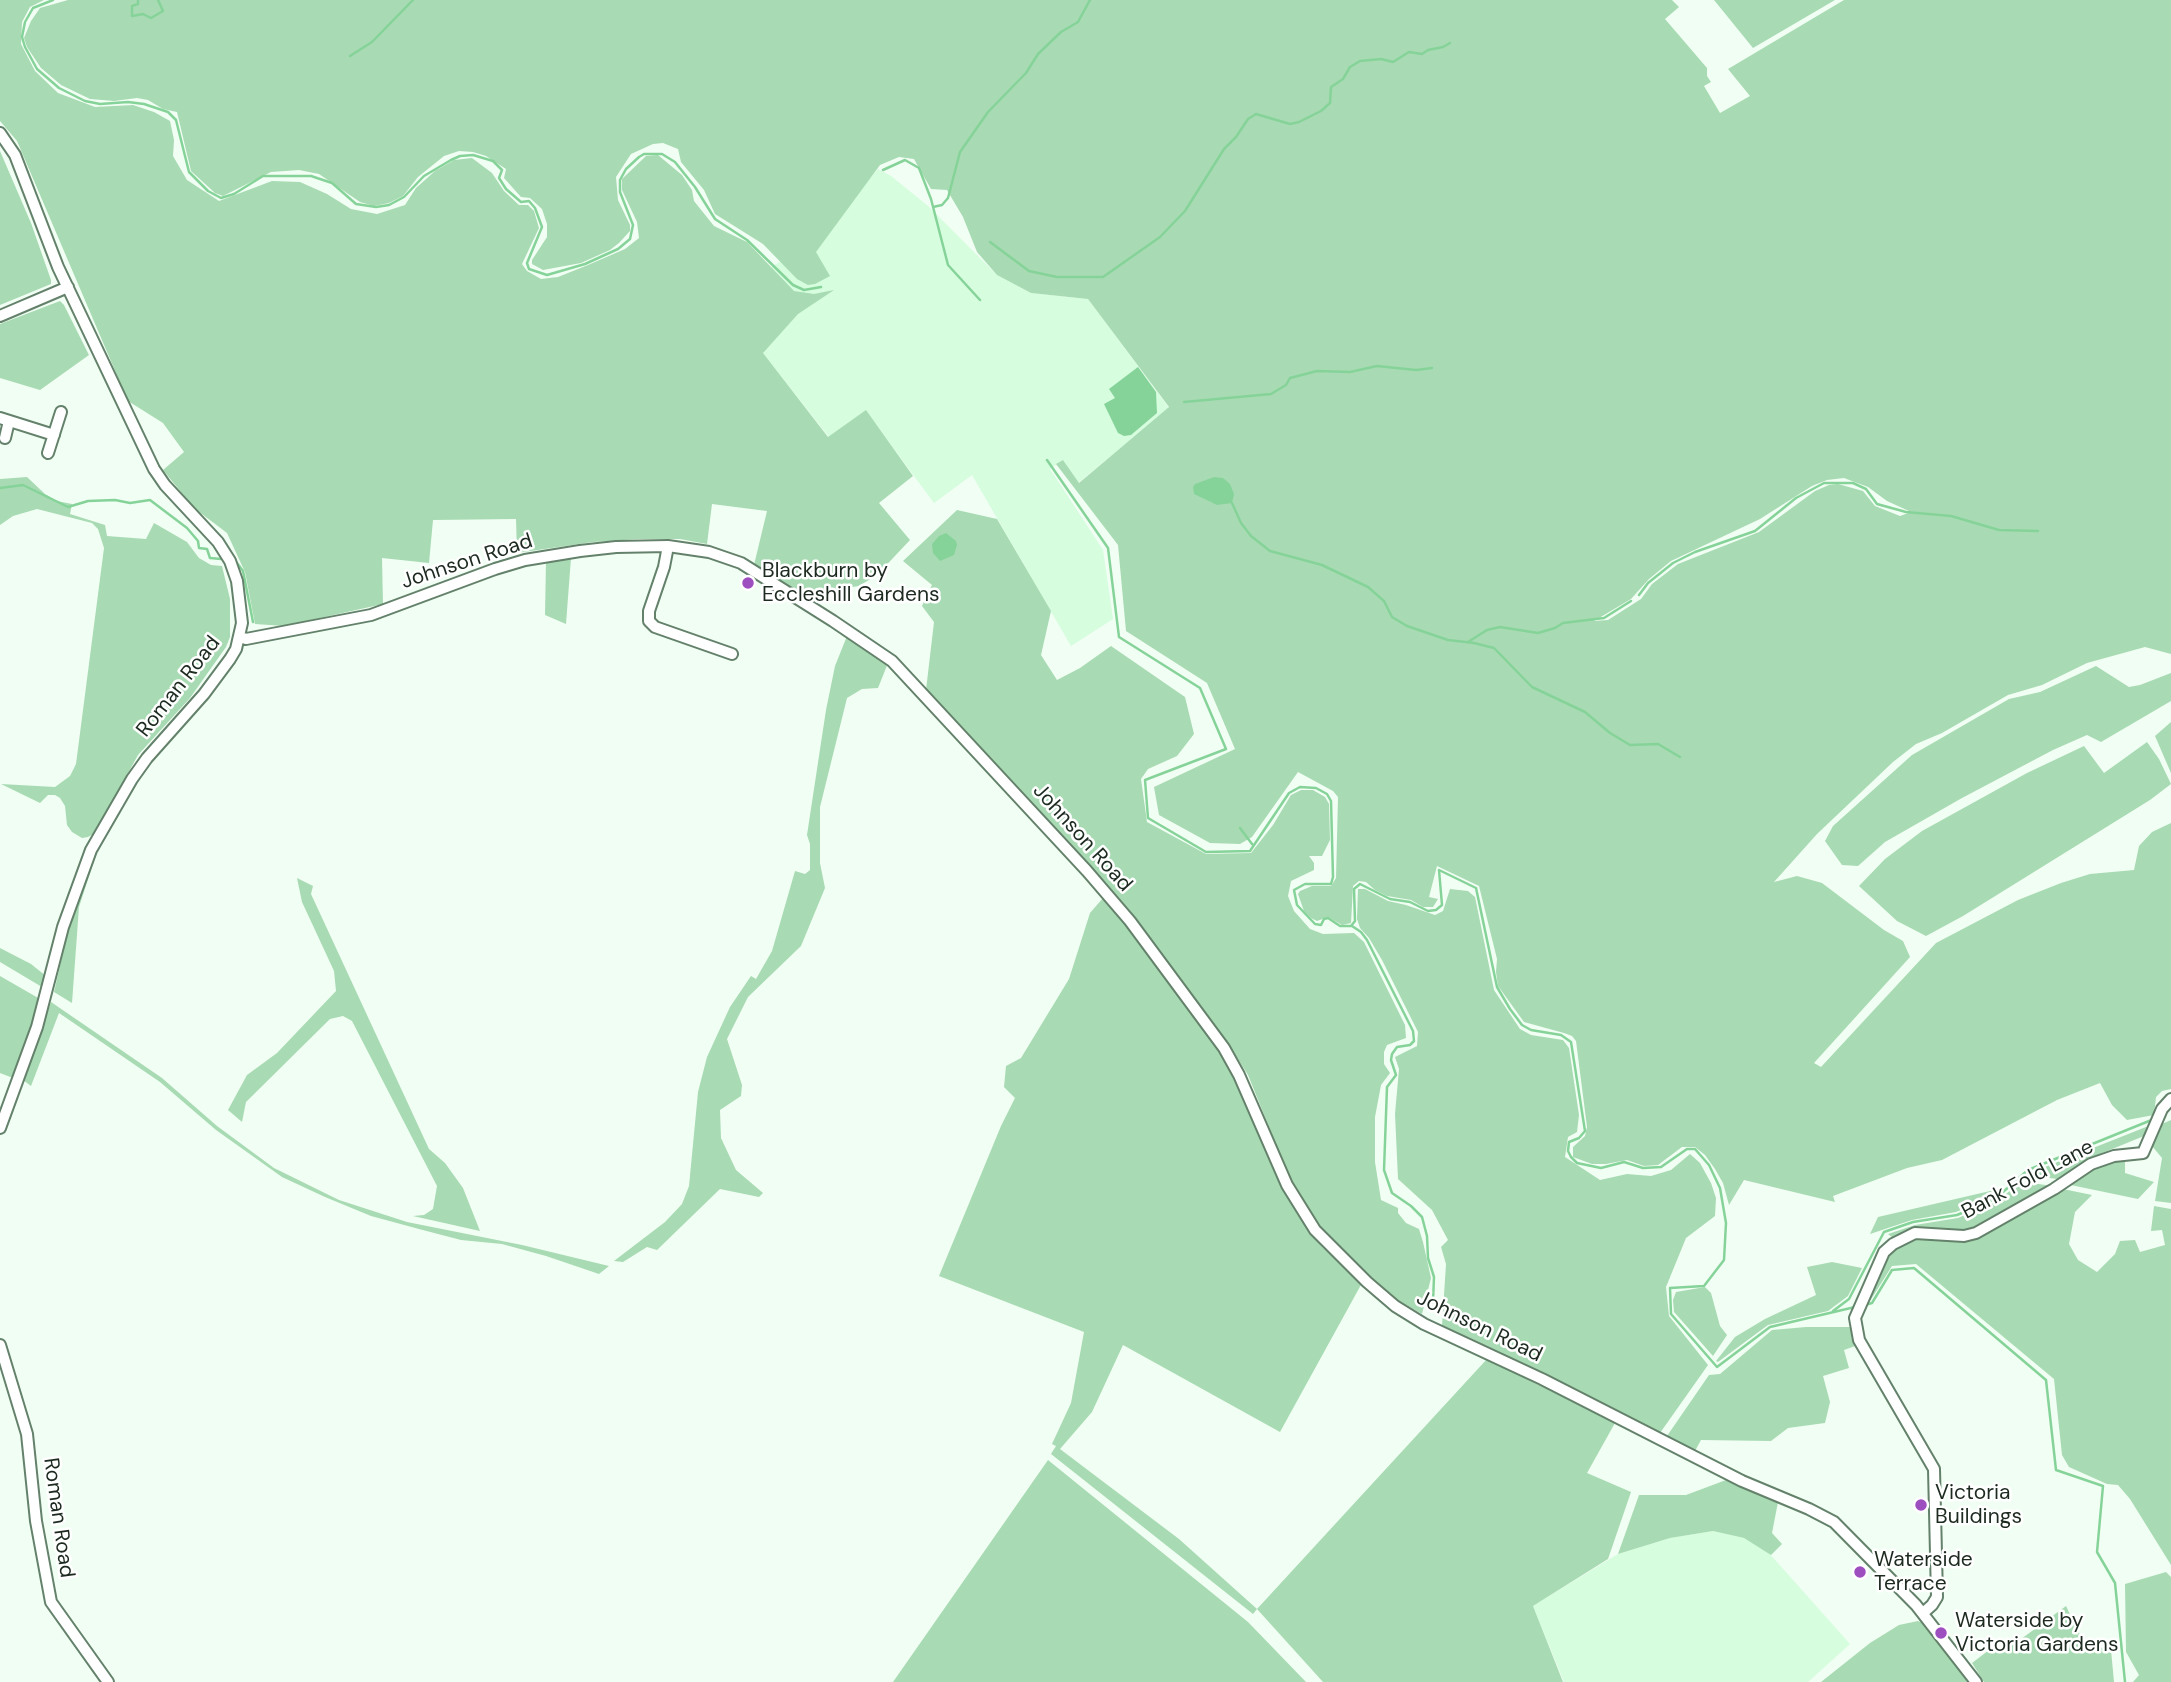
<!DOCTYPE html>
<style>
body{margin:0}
canvas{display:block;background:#f1fef3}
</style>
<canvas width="2171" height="1682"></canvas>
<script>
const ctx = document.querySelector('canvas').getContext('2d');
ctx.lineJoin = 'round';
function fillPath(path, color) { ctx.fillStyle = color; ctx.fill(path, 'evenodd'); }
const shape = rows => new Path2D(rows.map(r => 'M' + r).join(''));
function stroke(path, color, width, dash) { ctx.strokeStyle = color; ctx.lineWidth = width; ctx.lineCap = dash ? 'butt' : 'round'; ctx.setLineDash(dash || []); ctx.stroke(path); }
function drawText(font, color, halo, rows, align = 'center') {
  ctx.font = font + ' "DM Sans",sans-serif'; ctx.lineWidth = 5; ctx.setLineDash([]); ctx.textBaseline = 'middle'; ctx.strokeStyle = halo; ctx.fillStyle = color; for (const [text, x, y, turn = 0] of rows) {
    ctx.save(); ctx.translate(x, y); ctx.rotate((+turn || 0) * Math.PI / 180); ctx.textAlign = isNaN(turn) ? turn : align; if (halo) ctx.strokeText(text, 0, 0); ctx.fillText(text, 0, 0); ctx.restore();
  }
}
fillPath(shape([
 [878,169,891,176,928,206,997,275,1031,293,1088,299,1169,408,1078,483,1063,460,1050,469,1103,550,1113,619,1071,646,972,475,934,503,866,411,829,437,762,352,798,314,765,271,816,239],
 [1713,1531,1744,1538,1768,1552,1850,1644,1808,1682,1564,1682,1533,1606,1618,1554,1670,1538]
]), '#d5fdde');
fillPath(shape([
 [0,0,44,0,30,7,22,22,21,44,35,71,58,93,95,107,133,105,154,112,170,121,174,140,173,156,187,180,219,201,272,181,300,182,327,194,351,209,377,214,405,205,416,188,435,171,454,160,472,158,492,173,504,191,519,205,528,205,534,211,539,228,522,264,527,271,541,279,558,277,588,265,625,249,639,238,637,222,622,190,622,179,646,156,658,155,682,175,692,190,694,201,714,226,747,242,794,291,814,294,834,290,798,314,763,353,828,437,866,410,913,476,879,503,910,540,877,575,859,586,832,590,793,590,754,565,767,511,712,504,707,544,680,539,639,539,593,542,517,553,516,519,433,520,429,563,382,558,383,604,284,626,255,624,245,572,227,533,194,508,163,470,184,452,163,423,128,401,17,141,0,121],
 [68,0,1672,0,1679,7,1665,19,1707,68,1707,76,1711,82,1704,86,1720,113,1750,96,1728,69,1844,0,2171,0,2171,654,2145,647,2087,663,2042,685,2008,695,1942,733,1916,744,1893,762,1817,834,1774,882,1797,876,1822,883,1884,930,1903,941,1910,957,1814,1063,1821,1067,1936,943,2018,900,2061,883,2090,874,2134,870,2139,846,2152,832,2171,823,2171,1089,2162,1091,2156,1097,2154,1115,2127,1120,2112,1105,2100,1083,2057,1100,1942,1160,1907,1168,1833,1196,1835,1202,1744,1180,1729,1205,1723,1183,1715,1169,1705,1155,1695,1147,1682,1147,1658,1165,1644,1166,1627,1160,1606,1164,1592,1164,1573,1157,1573,1147,1585,1136,1587,1127,1576,1041,1572,1036,1564,1033,1524,1022,1498,986,1496,972,1497,959,1479,886,1437,866,1429,897,1438,899,1433,907,1423,907,1411,900,1387,896,1375,890,1366,882,1359,881,1353,886,1351,923,1342,925,1328,917,1317,921,1311,918,1304,911,1298,894,1300,891,1312,886,1331,886,1336,878,1338,797,1333,791,1298,772,1252,837,1240,844,1210,843,1159,815,1154,787,1235,749,1207,683,1126,631,1118,545,1056,464,1063,460,1079,483,1169,407,1088,299,1031,293,997,275,977,252,963,217,947,190,931,189,914,159,899,157,880,165,816,252,830,276,815,284,808,285,797,279,763,244,715,214,704,190,681,162,678,149,663,143,653,144,631,154,616,177,618,200,630,225,630,231,619,243,610,250,581,263,543,270,532,264,532,260,547,237,547,224,542,209,530,198,521,197,504,178,506,169,486,156,473,152,459,151,444,156,418,177,403,196,389,203,374,206,360,202,319,174,299,170,271,172,223,196,215,193,191,171,177,112,163,109,148,100,137,98,114,101,90,99,61,85,41,68,27,47,24,38,31,21,40,8],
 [1844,478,1868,487,1887,501,1911,512,1900,516,1875,506,1863,491,1838,484,1829,485,1815,491,1759,532,1678,564,1652,584,1641,599,1608,620,1594,621,1631,599,1649,579,1671,561,1760,519,1812,486,1827,480],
 [1714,0,1835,0,1753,48],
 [0,151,31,223,51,280,51,284,0,305],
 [60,301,64,305,89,355,40,390,0,378,0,324],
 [27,477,45,494,57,501,72,504,70,514,105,525,107,536,146,539,154,523,187,542,199,558,211,565,222,566,230,599,230,637,226,647,190,698,138,755,95,833,88,837,82,838,72,832,67,825,65,806,60,798,55,795,48,795,40,803,1,784,55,787,70,776,76,764,104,548,98,529,92,523,37,509,13,516,0,525,0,479],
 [957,510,997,519,1051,611,1041,655,1057,680,1080,668,1111,646,1185,697,1194,734,1177,756,1148,769,1141,779,1147,822,1206,854,1251,853,1273,825,1291,795,1301,790,1313,790,1325,797,1329,804,1330,840,1322,856,1309,856,1314,863,1314,870,1291,881,1288,896,1294,911,1310,929,1323,934,1354,933,1364,942,1405,1025,1406,1038,1387,1045,1384,1052,1384,1064,1390,1073,1381,1085,1375,1117,1375,1162,1381,1200,1398,1208,1398,1213,1406,1223,1419,1229,1423,1242,1431,1278,1422,1314,1393,1297,1324,1234,1292,1184,1248,1075,1229,1045,1122,903,926,690,934,622,922,606,932,585,903,561],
 [571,558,566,624,545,615,546,561],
 [847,636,888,663,878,688,862,689,847,698,820,807,820,863,825,888,801,946,748,997,727,1039,742,1085,741,1096,720,1110,721,1138,736,1170,763,1193,759,1197,720,1189,657,1250,647,1247,623,1262,614,1261,665,1222,682,1204,689,1186,698,1092,707,1057,730,1007,751,976,756,979,772,951,795,871,805,874,810,870,810,844,807,835,826,710,835,666],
 [2096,666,2129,687,2140,685,2171,673,2171,701,2101,742,2087,735,2053,750,1962,798,1885,842,1858,866,1842,865,1825,841,1833,826,1912,755,2009,699,2040,692],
 [2171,722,2171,773,2155,736],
 [2147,742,2159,759,2171,784,2150,800,1963,916,1926,936,1897,921,1859,886,1885,859,1922,831,2027,773,2084,746,2104,773],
 [94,861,79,907,72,1003,54,992,72,913,90,862],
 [297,878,313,886,311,894,429,1149,445,1163,463,1188,480,1231,413,1216,424,1215,433,1209,437,1186,352,1021,343,1016,330,1019,246,1102,242,1122,228,1110,247,1075,277,1053,336,991,334,971,302,902],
 [1358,889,1365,889,1388,901,1406,905,1435,915,1443,911,1450,889,1468,891,1475,897,1494,990,1520,1029,1531,1035,1563,1040,1569,1048,1579,1115,1577,1132,1568,1137,1565,1157,1600,1180,1627,1174,1651,1176,1671,1170,1690,1154,1700,1163,1711,1183,1716,1198,1715,1216,1686,1238,1666,1287,1669,1316,1708,1365,1660,1433,1601,1402,1442,1326,1446,1264,1441,1247,1448,1240,1432,1210,1398,1179,1395,1114,1399,1069,1395,1057,1417,1046,1418,1032,1382,960,1369,938,1360,928,1357,919],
 [1103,898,1126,924,1197,1020,1233,1073,1266,1152,1297,1214,1322,1247,1362,1283,1280,1432,1123,1345,1092,1412,1060,1449,1179,1539,1257,1609,1487,1359,1615,1423,1587,1473,1631,1492,1608,1559,1533,1606,1563,1682,1323,1682,1257,1609,1253,1614,1051,1454,1056,1446,1052,1444,1071,1403,1084,1332,939,1276,1001,1126,1015,1098,1004,1087,1006,1066,1021,1058,1069,979,1090,913],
 [0,948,31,964,46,976,42,987,0,962],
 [0,976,40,999,13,1078,0,1073],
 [51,1002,162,1078,217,1126,274,1168,339,1200,407,1222,522,1245,609,1266,599,1274,546,1256,502,1244,461,1240,419,1229,371,1216,325,1197,282,1177,216,1130,160,1082,59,1013,31,1086,23,1080],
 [2171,1120,2171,1203,2155,1201,2162,1158,2152,1146,2162,1124],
 [2151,1125,2144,1136,2095,1156,2057,1179,2037,1176,2025,1177,2035,1171],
 [2125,1158,2125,1173,2154,1182,2138,1199,2066,1184,2090,1167],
 [2032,1183,2052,1186,1977,1229,1967,1231,1912,1230,1893,1238,1888,1234,1915,1225,1958,1218,1998,1201,2013,1188],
 [2003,1188,1993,1197,1956,1212,1912,1220,1870,1234,1878,1217],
 [2063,1189,2092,1195,2075,1212,2069,1244,2078,1260,2097,1272,2115,1254,2120,1241,2135,1240,2140,1252,2165,1245,2162,1230,2151,1231,2154,1206,2171,1209,2171,1565,2130,1499,2118,1485,2107,1484,2069,1467,2062,1455,2054,1379,1916,1264,1892,1266,1870,1301,1865,1301,1887,1255,1897,1247,1918,1237,1964,1239],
 [1832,1262,1862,1268,1848,1296,1828,1311,1768,1325,1718,1362,1716,1361,1735,1337,1765,1319,1816,1295,1807,1267],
 [1705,1287,1711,1293,1720,1326,1727,1335,1713,1356,1674,1312,1673,1300,1676,1292],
 [1806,1327,1852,1327,1855,1346,1844,1350,1849,1368,1823,1376,1830,1402,1825,1423,1788,1428,1771,1441,1701,1440,1695,1451,1667,1436,1709,1375,1720,1374,1772,1330],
 [1048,1460,1248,1622,1306,1682,893,1682],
 [1726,1480,1778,1502,1772,1533,1782,1544,1771,1555,1744,1538,1713,1531,1670,1538,1618,1554,1639,1495,1686,1495],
 [2166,1572,2171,1577,2171,1682,2133,1682,2139,1675,2126,1652,2125,1584],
 [2066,1606,2079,1633,2090,1645,2111,1650,2114,1682,1984,1682,1972,1663,1997,1644,2002,1653],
 [1918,1621,1925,1624,1971,1682,1821,1682,1870,1643,1899,1625]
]), '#a8dbb3');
fillPath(shape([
 [1138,367,1156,392,1157,413,1131,435,1124,436,1118,433,1104,404,1115,398,1109,389],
 [1214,477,1223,478,1230,484,1234,494,1232,503,1217,505,1194,494,1193,487,1195,484],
 [946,533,956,541,957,545,954,555,940,561,933,553,932,544,939,536]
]), '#86d39a');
stroke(shape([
 [53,0,33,8,25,22,22,37,25,47,37,69,59,88,85,101,100,104,128,102,144,104,168,112,176,120,189,172,208,191,221,198,234,194,263,176,311,176,332,183,356,204,376,207,389,205,404,197,424,176,451,160,460,156,473,155,493,161,502,170,499,178,506,189,521,202,529,201,535,208,542,227,527,263,529,269,547,275,585,264,618,249,630,239,633,225,620,192,620,180,626,169,639,157,644,154,662,154,675,162,695,187,715,219,747,240,793,285,804,290,821,287],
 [138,0,138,4,132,6,132,16,143,14,151,18,163,11,158,0],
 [350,56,372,42,413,0],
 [883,170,905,160,919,168,931,199,948,265,980,300],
 [933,207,942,205,948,198,960,152,988,112,1026,73,1038,54,1061,32,1078,22,1090,0],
 [990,242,1029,271,1057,277,1103,277,1160,237,1185,211,1224,149,1236,137,1248,119,1256,114,1290,124,1299,122,1321,111,1330,103,1331,87,1343,79,1350,67,1360,61,1381,59,1393,62,1409,52,1422,54,1428,50,1443,47,1450,43],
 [1184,402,1271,394,1286,385,1290,378,1317,371,1350,372,1377,366,1416,370,1432,368],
 [1047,460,1108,548,1119,637,1200,688,1226,749,1145,780,1148,818,1206,852,1250,851,1289,793,1300,787,1316,788,1327,794,1331,801,1333,877,1331,884,1305,884,1294,890,1297,905,1315,924,1321,925,1324,919,1328,918,1340,926,1351,926,1355,921,1354,889,1360,884,1390,899,1410,902,1428,911,1436,910,1442,905,1439,870,1476,888,1497,987,1510,1009,1522,1025,1531,1030,1561,1035,1571,1042,1585,1131,1579,1138,1569,1142,1568,1151,1571,1157,1577,1163,1601,1168,1624,1162,1643,1168,1661,1167,1687,1149,1695,1149,1709,1165,1720,1188,1726,1223,1724,1260,1704,1286,1670,1288,1671,1314,1717,1367,1770,1327,1855,1307],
 [0,488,23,485,68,507,88,501,115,500,130,503,150,500,187,528,198,541,199,548,207,549,210,558,221,559],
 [1232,503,1241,523,1251,536,1270,551,1322,565,1368,587,1384,601,1392,617,1407,626,1448,640,1474,643,1494,648,1532,687,1585,712,1610,733,1630,745,1658,744,1680,757],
 [234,559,243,571,253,622],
 [1639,595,1648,583,1673,563,1695,552,1755,531,1796,498,1824,483,1853,483,1866,489,1877,504,1906,512,1951,516,1999,530,2038,531],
 [1468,642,1487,630,1500,627,1538,633,1555,628,1563,623,1604,618,1631,601],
 [1240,828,1252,844],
 [1352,926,1361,932,1367,940,1413,1031,1414,1041,1410,1045,1397,1047,1392,1054,1391,1060,1396,1075,1387,1087,1384,1170,1392,1193,1411,1206,1422,1217,1427,1236,1428,1258,1434,1277,1433,1302],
 [1865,1305,1872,1303,1892,1270,1914,1268,2046,1380,2056,1470,2103,1486,2097,1552,2115,1583,2125,1682],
 [1833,1311,1849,1299,1884,1232,1913,1222,1957,1215,1995,1199,2028,1170,2154,1119]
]), '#86d39a', 2.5);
const minor = shape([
 [0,133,15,155,58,267,154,469,165,485,218,542,230,561,237,581,242,623,236,649,230,659,204,694,147,758,132,779,91,850,63,927,37,1027,0,1128],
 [0,316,68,287],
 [0,418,54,435],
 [5,438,9,421],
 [48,453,61,412],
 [668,546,664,567,649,611,649,621,655,627,732,654],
 [240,637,246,639,371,615,495,569,525,560,580,551,616,547,668,546,709,552,741,563,833,621,892,661,1087,871,1130,921,1224,1048,1239,1075,1287,1185,1315,1230,1367,1282,1395,1306,1424,1324,1542,1379,1742,1481,1809,1509,1834,1522,1916,1605,1976,1682],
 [0,1345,27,1434,36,1521,51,1602,108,1682],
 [1923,1613,1932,1605,1937,1597,1934,1469,1859,1340,1855,1318,1884,1252,1893,1244,1915,1233,1964,1236,1976,1233,2054,1189,2091,1164,2114,1156,2143,1153,2162,1109,2171,1099]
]);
stroke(minor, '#64826b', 14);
stroke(minor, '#fff', 10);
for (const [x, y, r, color] of [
 [748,583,7,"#9d4fc0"],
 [1921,1505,7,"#9d4fc0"],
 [1860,1572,7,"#9d4fc0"],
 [1941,1633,7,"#9d4fc0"]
]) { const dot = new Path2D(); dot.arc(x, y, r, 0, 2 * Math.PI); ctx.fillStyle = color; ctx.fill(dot); stroke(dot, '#fff', 2.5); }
drawText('21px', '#1d2a20', '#fff', [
 ["Johnson Road",467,562,-18],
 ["Roman Road",179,687,-52],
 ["Johnson Road",1082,838,48],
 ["Bank Fold Lane",2028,1180,-28],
 ["Johnson Road",1479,1327,26],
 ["Roman Road",58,1518,82]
]);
drawText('21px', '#1d2a20', '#fff', [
 ["Blackburn by",762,571],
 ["Eccleshill Gardens",762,595],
 ["Victoria",1935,1493],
 ["Buildings",1935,1517],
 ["Waterside",1874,1560],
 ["Terrace",1874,1584],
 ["Waterside by",1955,1621],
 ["Victoria Gardens",1955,1645]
], 'left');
</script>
